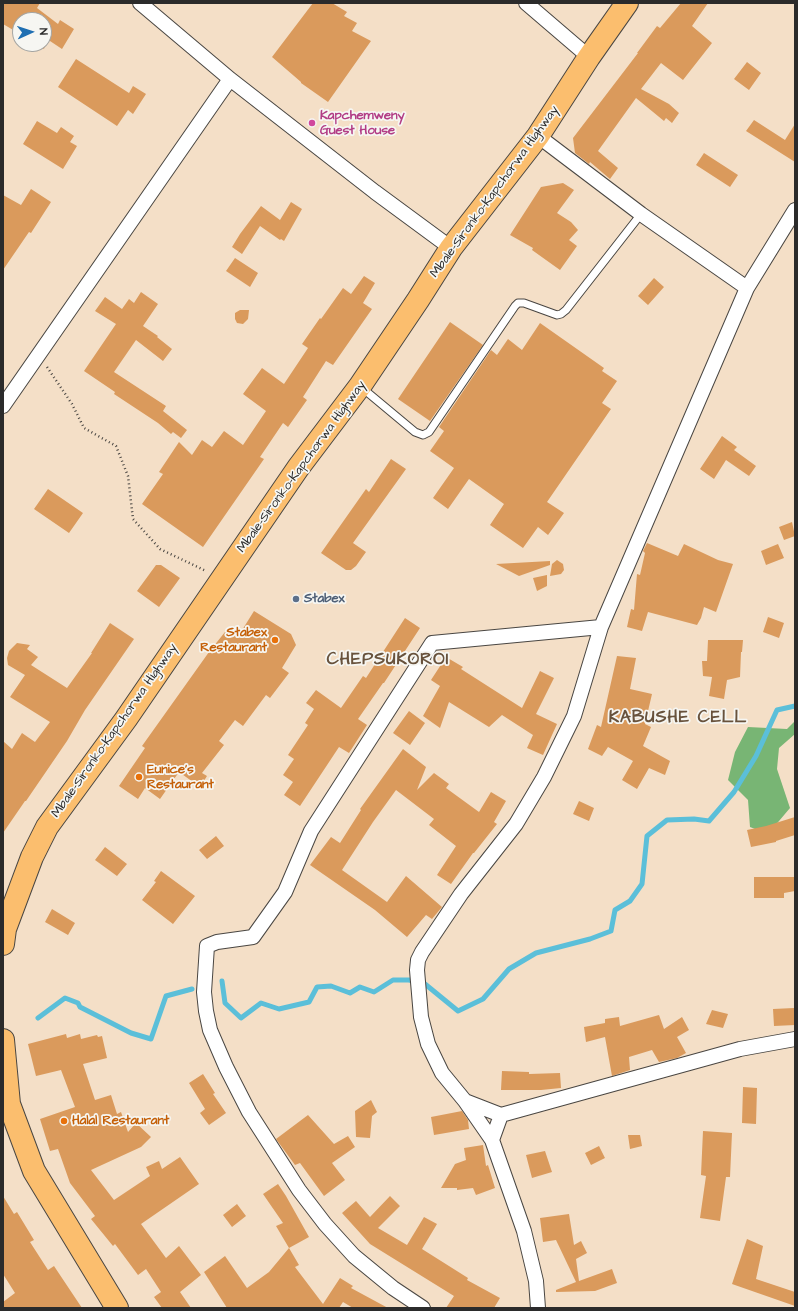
<!DOCTYPE html>
<style>
body{margin:0}
#map{position:relative;width:798px;height:1311px;overflow:hidden;background:#f4dfc7;font-family:"Architects Daughter",sans-serif}
canvas{display:block}
.frame{position:absolute;inset:0;border:4px solid #2b2b2b;pointer-events:none}
.north{position:absolute;left:12px;top:12px;width:40px;height:40px;box-sizing:border-box;background:#f6f6f2;border:1px solid #a5a5a2;border-radius:50%;rotate:87deg;font-size:11px;font-weight:700;line-height:16px;text-align:center;color:#2b2b2b}
.north::after{content:'';display:block;margin:auto;width:14px;height:18px;background:#1f6fb2;clip-path:polygon(50% 0,100% 100%,50% 72%,0 100%)}
</style>
<div id="map">
<canvas width="798" height="1311"></canvas>
<div class="frame"></div>
<div class="north">N</div>
</div>
<script>
const ctx = document.querySelector('canvas').getContext('2d');
ctx.lineJoin = 'round';
function fillPath(path, color) { ctx.fillStyle = color; ctx.fill(path, 'evenodd'); }
const shape = rows => new Path2D(rows.map(r => 'M' + r).join(''));
function stroke(path, color, width, dash) { ctx.strokeStyle = color; ctx.lineWidth = width; ctx.lineCap = dash ? 'butt' : 'round'; ctx.setLineDash(dash || []); ctx.stroke(path); }
function drawText(font, color, halo, rows, align = 'center') {
  ctx.font = font + ' "Architects Daughter",sans-serif'; ctx.lineWidth = 3.5; ctx.setLineDash([]); ctx.textBaseline = 'middle'; ctx.strokeStyle = halo; ctx.fillStyle = color; for (const [text, x, y, turn = 0] of rows) {
    ctx.save(); ctx.translate(x, y); ctx.rotate((+turn || 0) * Math.PI / 180); ctx.textAlign = isNaN(turn) ? turn : align; if (halo) ctx.strokeText(text, 0, 0); ctx.fillText(text, 0, 0); ctx.restore();
  }
}
fillPath(shape([
 [795,721,795,734,779,748,777,769,790,808,768,834,750,827,748,800,728,780,735,752,748,727,787,729]
]), '#78b574');
stroke(shape([
 [222,981,225,1003,241,1018,261,1003,279,1009,309,1002,317,987,331,986,350,993,360,987,374,992,393,980,409,980,425,984,458,1011,483,999,509,969,536,953,590,939,611,931,615,910,630,901,642,884,647,836,667,820,694,819,709,821,734,792,756,756,777,710,795,706],
 [38,1018,65,998,78,1003,80,1007,131,1033,151,1039,166,996,192,989]
]), '#5bbfd9', 5);
fillPath(shape([
 [3,3,40,3,37,8,58,24,60,20,74,29,62,49,47,39,44,49,36,44,44,44,44,20,20,20,20,34,3,24],
 [313,3,332,3,347,12,344,16,357,23,352,31,371,41,328,102,301,83,301,82,272,57],
 [681,3,708,3,692,26,712,43,683,80,661,63,641,89,669,104,679,113,672,123,666,118,664,121,636,98,598,151,618,168,610,179,590,162,589,164,575,153,573,138,638,53,637,53,657,26,660,28],
 [76,59,129,93,133,86,146,94,133,114,128,110,117,126,58,87],
 [747,62,761,73,749,90,734,79],
 [754,120,785,140,795,124,795,162,746,131],
 [37,121,57,133,61,127,74,136,70,142,77,146,63,169,23,144],
 [704,153,738,175,730,187,696,165],
 [563,183,574,190,557,213,571,222,578,230,569,240,577,246,560,270,532,250,533,248,510,235,541,187],
 [31,189,51,202,31,233,29,232,3,270,3,195,21,205],
 [291,202,302,209,284,241,281,239,280,240,260,226,242,254,232,247,240,234,261,206,280,220],
 [235,258,258,273,250,287,226,271],
 [364,276,375,283,363,303,372,309,333,365,326,361,303,397,307,400,288,427,283,423,260,457,264,459,203,547,142,504,163,474,159,472,179,442,192,455,202,440,212,447,224,431,243,445,266,411,243,394,262,368,284,384,308,348,302,344,320,318,321,319,343,288,351,294],
 [654,278,664,287,648,305,638,296],
 [141,292,158,304,143,326,158,336,157,337,172,349,163,361,136,340,114,372,166,406,163,411,187,430,181,438,173,432,171,434,158,423,114,394,115,392,84,371,116,324,95,311,105,297,122,309,129,299,134,303],
 [240,310,249,310,248,319,243,324,237,323,235,319,235,313],
 [450,322,483,345,430,421,398,399],
 [540,323,604,368,602,371,617,381,602,403,611,409,547,502,564,513,548,535,538,527,523,548,490,525,504,504,469,479,448,509,433,498,454,468,430,451,444,431,439,427,491,350,497,355,508,339,522,350],
 [722,436,737,447,734,450,756,466,749,476,726,460,714,479,700,469],
 [391,459,406,469,353,543,366,552,356,566,351,570,346,570,321,553,366,489,369,492],
 [48,489,83,513,69,533,34,509],
 [792,522,795,536,784,540,779,527],
 [647,543,678,556,684,544,718,560,733,564,716,612,704,607,701,618,697,625,648,612,642,631,627,627,631,609,634,610,637,574,640,575,645,553,643,551],
 [778,544,784,558,766,565,761,551],
 [557,560,563,564,564,570,561,574,550,576,552,564],
 [550,561,550,565,519,576,496,564],
 [156,565,161,565,180,578,159,607,137,591],
 [547,575,547,586,537,591,533,578],
 [254,611,291,634,296,645,282,668,289,673,270,698,266,695,243,726,235,720,219,741,224,745,202,773,207,776,200,787,179,772,160,799,145,788,138,799,119,786,145,748,142,746,209,652,229,627,239,635],
 [768,617,784,623,779,638,763,632],
 [405,618,420,628,384,683,383,683,358,719,367,725,349,753,339,747,300,806,284,795,293,782,283,775,294,759,288,755,308,725,305,723,314,709,306,703,316,690,341,708,363,676,366,678],
 [110,623,134,639,85,710,67,741,26,801,25,801,3,833,3,741,12,749,22,733,35,742,50,722,10,697,25,675,8,665,7,658,9,651,17,643,30,645,27,649,38,657,31,665,67,688,92,653,91,653],
 [708,640,743,640,742,652,741,652,740,677,727,680,724,699,709,696,712,677,703,676,702,661,707,661],
 [617,656,636,658,630,689,652,694,645,724,651,727,643,746,670,761,665,775,649,768,637,789,622,780,633,761,608,747,602,756,588,749,597,725,601,727],
 [446,657,463,667,461,669,522,708,540,671,554,678,536,714,557,724,543,755,527,748,533,735,502,715,489,727,449,702,440,728,423,716,440,686,431,680],
 [409,711,425,723,410,745,393,733],
 [403,749,426,767,417,790,434,773,449,784,446,788,479,812,491,792,506,801,494,822,497,824,474,853,473,853,451,884,437,875,456,846,429,825,434,819,396,790,373,822,342,870,387,902,406,876,442,907,432,919,426,915,407,937,375,910,310,865,331,837,340,843,361,810,360,809],
 [579,801,594,808,589,821,573,814],
 [795,817,795,835,776,841,776,842,751,847,747,830,766,826],
 [216,836,224,846,207,859,199,850],
 [105,847,127,864,117,876,95,860],
 [161,871,195,896,173,924,142,900,156,882,154,881],
 [754,877,795,877,795,891,784,893,784,898,754,898],
 [52,909,75,923,68,935,45,922],
 [794,1008,795,1025,774,1026,773,1009],
 [712,1010,728,1014,723,1028,706,1024],
 [659,1015,664,1029,682,1017,689,1030,677,1037,686,1053,677,1058,659,1062,652,1050,629,1057,630,1070,612,1076,605,1037,586,1042,584,1027,605,1023,605,1019,619,1017,620,1026],
 [66,1034,67,1038,80,1034,81,1039,97,1035,98,1037,102,1036,107,1058,83,1064,95,1100,111,1095,117,1114,121,1112,128,1132,136,1123,151,1137,141,1147,91,1170,114,1200,150,1176,146,1167,159,1161,162,1169,180,1157,199,1184,141,1224,166,1258,179,1246,201,1275,180,1292,191,1308,162,1308,154,1297,161,1292,146,1269,138,1275,115,1244,113,1246,91,1219,95,1216,70,1183,58,1149,50,1151,40,1119,75,1107,61,1070,36,1076,28,1044],
 [502,1071,529,1072,529,1074,560,1073,561,1088,541,1090,501,1090],
 [203,1074,215,1093,213,1094,226,1113,209,1125,200,1113,205,1109,189,1083],
 [743,1087,757,1088,756,1124,742,1123],
 [371,1100,377,1112,372,1116,370,1138,356,1137,355,1111],
 [462,1111,468,1120,469,1129,434,1135,431,1117],
 [308,1115,334,1144,348,1136,355,1147,332,1163,345,1180,324,1196,300,1163,295,1165,276,1139],
 [703,1131,732,1133,730,1177,726,1177,720,1221,700,1218,706,1176,701,1175],
 [628,1135,640,1135,642,1146,630,1149],
 [483,1145,486,1166,488,1165,495,1188,476,1195,473,1188,457,1190,457,1188,441,1188,455,1164,466,1160,464,1148],
 [599,1146,605,1158,591,1165,585,1153],
 [545,1151,552,1172,532,1178,526,1155],
 [278,1184,286,1196,309,1237,289,1248,276,1226,283,1223,263,1194],
 [3,1196,14,1214,17,1212,34,1240,30,1242,48,1270,54,1266,82,1308,3,1308,3,1302,15,1293,3,1274],
 [390,1196,400,1206,378,1228,407,1245,424,1217,437,1224,422,1249,468,1278,467,1280,500,1298,494,1308,446,1308,454,1296,370,1244,342,1213,356,1201,370,1217],
 [237,1204,246,1216,232,1227,223,1215],
 [569,1214,574,1245,581,1241,587,1253,576,1259,579,1281,612,1269,617,1283,595,1291,556,1292,556,1290,576,1282,556,1240,543,1242,540,1218],
 [747,1239,763,1246,756,1279,795,1292,795,1306,732,1284],
 [289,1248,299,1265,295,1267,323,1304,340,1278,353,1286,351,1288,388,1308,353,1308,343,1302,339,1308,227,1308,204,1272,225,1256,247,1288,269,1272]
]), '#da9a5c');
const lane = shape([
 [361,387,415,432,423,435,429,432,515,306,518,303,524,303,557,315,561,314,566,310,641,214]
]);
const street = shape([
 [140,3,230,79,375,192,451,248],
 [526,3,589,57],
 [538,136,641,214,747,288,601,627,574,716,544,777,516,824,461,894,422,952,418,960,417,970,421,1017,428,1044,442,1073,465,1101,501,1115,740,1049,795,1039],
 [747,288,795,210],
 [3,406,230,79],
 [465,1101,492,1140,524,1231,536,1281,538,1308],
 [492,1140,501,1115],
 [423,1308,393,1288,354,1256,325,1224,299,1190,249,1112,226,1067,210,1030,206,1011,204,992,207,946,217,942,253,937,285,892,311,831,432,643,601,627]
]);
const primary = shape([
 [3,944,5,929,32,857,47,827,126,719,298,468,360,386,418,300,451,248,538,136,589,57,627,3],
 [3,1040,9,1104,34,1171,117,1308]
]);
stroke(lane, '#494642', 9);
stroke(street, '#494642', 16);
stroke(primary, '#494642', 24);
stroke(shape([
 [47,367,72,404,84,428,116,446,128,476,133,519,160,549,206,571]
]), '#494642', 2.5, [1, 3]);
stroke(lane, '#fff', 7);
stroke(street, '#fff', 14);
stroke(primary, '#fbbe6e', 22);
for (const [x, y, r, color] of [
 [312,123,4,"#d1479c"],
 [296,599,4,"#5c6f8a"],
 [275,640,4,"#e8710a"],
 [139,777,4,"#e8710a"],
 [64,1121,4,"#e8710a"]
]) { const dot = new Path2D(); dot.arc(x, y, r, 0, 2 * Math.PI); ctx.fillStyle = color; ctx.fill(dot); stroke(dot, '#f6f6f2', 1.5); }
drawText('bold 13px', '#b23c85', '#f6f6f2', [
 ["Kapchemweny",320,116],
 ["Guest House",320,131]
], 'left');
drawText('13px', '#2b2b2b', '#f6f6f2', [
 ["Mbale-Sironko-Kapchorwa Highway",495,192,-54],
 ["Mbale-Sironko-Kapchorwa Highway",302,467,-54],
 ["Mbale-Sironko-Kapchorwa Highway",115,731,-55]
]);
drawText('bold 13px', '#4e5e75', '#f6f6f2', [
 ["Stabex",304,599]
], 'left');
drawText('bold 13px', '#c56008', '#f6f6f2', [
 ["Stabex",267,633,"right"],
 ["Restaurant",267,648,"right"],
 ["Eunice's",147,770],
 ["Restaurant",147,785],
 ["Halal Restaurant",72,1121]
], 'left');
ctx.letterSpacing = '1px';
drawText('bold 17px', '#68523c', '#f6f6f2', [
 ["CHEPSUKOROI",388,660],
 ["KABUSHE CELL",678,718]
]);
ctx.letterSpacing = '0px';
</script>
